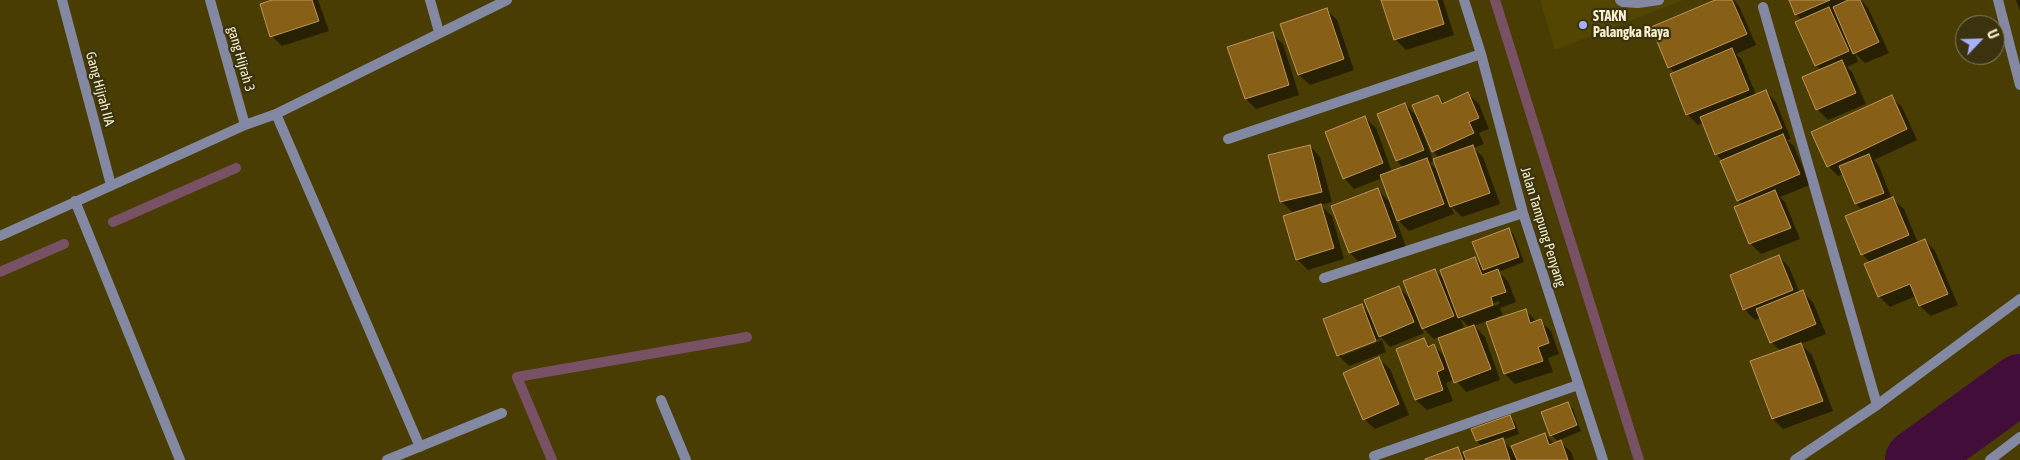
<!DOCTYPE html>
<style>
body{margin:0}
#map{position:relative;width:2020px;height:460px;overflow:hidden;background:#493d04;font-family:"Asap Condensed",sans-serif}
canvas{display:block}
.north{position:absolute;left:1955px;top:15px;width:50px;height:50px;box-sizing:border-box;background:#3b330f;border:1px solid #867f5b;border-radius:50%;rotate:66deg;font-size:14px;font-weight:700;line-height:20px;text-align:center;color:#f7f0ce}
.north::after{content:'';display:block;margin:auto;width:18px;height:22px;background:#a5b1fc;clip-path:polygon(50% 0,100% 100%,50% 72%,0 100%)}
</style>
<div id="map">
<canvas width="2020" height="460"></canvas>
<div class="north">U</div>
</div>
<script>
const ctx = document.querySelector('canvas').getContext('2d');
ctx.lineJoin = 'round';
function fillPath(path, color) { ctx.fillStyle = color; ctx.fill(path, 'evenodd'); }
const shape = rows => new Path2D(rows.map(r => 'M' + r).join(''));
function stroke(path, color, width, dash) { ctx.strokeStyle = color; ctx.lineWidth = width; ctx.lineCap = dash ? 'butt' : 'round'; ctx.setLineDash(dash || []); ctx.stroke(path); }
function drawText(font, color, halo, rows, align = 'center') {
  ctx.font = font + ' "Asap Condensed",sans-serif'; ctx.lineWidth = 4.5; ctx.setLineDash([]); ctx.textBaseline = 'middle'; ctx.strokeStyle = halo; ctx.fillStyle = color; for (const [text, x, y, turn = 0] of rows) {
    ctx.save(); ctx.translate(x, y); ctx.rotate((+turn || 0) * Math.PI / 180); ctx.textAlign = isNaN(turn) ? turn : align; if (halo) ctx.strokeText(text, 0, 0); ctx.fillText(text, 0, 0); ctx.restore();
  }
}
fillPath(shape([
 [1540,0,1683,0,1555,50]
]), '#534603');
fillPath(shape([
 [276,0,318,0,329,31,282,46,272,36],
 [1383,0,1443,0,1454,35,1406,50,1395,39],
 [1718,0,1734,0,1739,6,1756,45,1736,54,1742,60,1756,95,1765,91,1776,102,1791,139,1787,140,1794,146,1810,185,1780,197,1785,202,1800,239,1761,254,1750,243,1742,205,1738,200,1723,161,1716,154,1703,123,1698,125,1687,114,1671,75,1675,73,1669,67],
 [1790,0,1861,0,1868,8,1889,53,1865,63,1855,53,1858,62,1847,67,1852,72,1866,104,1828,120,1817,109,1821,70,1816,66,1797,23,1803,21,1796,14],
 [2016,0,2020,0,2020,11],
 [1326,9,1337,20,1354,70,1310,85,1299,75,1282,24],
 [1272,34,1283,44,1299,95,1256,109,1246,99],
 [1468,94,1479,104,1489,129,1479,133,1484,144,1474,148,1483,157,1500,204,1462,217,1451,206,1454,214,1409,231,1395,217,1406,247,1360,263,1350,253,1378,190,1392,204,1382,178,1354,189,1344,178,1365,118,1376,128,1392,172,1404,168,1397,161,1379,115,1405,104,1419,119,1437,96,1445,104],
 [1424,130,1433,151,1439,158,1433,160,1422,131],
 [1435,160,1439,172,1430,163],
 [1891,97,1902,107,1917,140,1874,160,1879,166,1892,199,1904,209,1918,243,1925,240,1935,251,1958,305,1931,316,1920,306,1916,296,1890,307,1879,296,1870,262,1862,254,1863,211,1856,204,1844,174,1838,176,1828,166],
 [1310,146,1320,157,1332,202,1320,205,1332,216,1344,259,1308,270,1297,259,1304,209,1292,212,1281,201],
 [1509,229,1514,235,1524,262,1498,272,1508,281,1516,302,1500,308,1503,315,1497,317,1498,320,1525,310,1536,321,1540,321,1551,331,1559,354,1548,358,1553,372,1515,384,1505,374,1487,321,1474,326,1485,337,1500,380,1466,392,1455,379,1446,383,1453,401,1427,410,1416,400,1397,350,1424,340,1431,347,1434,346,1447,359,1439,337,1434,339,1421,326,1424,333,1390,347,1380,336,1381,338,1342,353,1342,356,1382,340,1386,352,1349,366,1339,356,1325,320,1361,305,1372,316,1399,287,1412,301,1435,270,1446,281,1474,258,1482,266],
 [1499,301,1499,304,1463,317,1463,315],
 [1460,318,1470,328,1453,334,1452,332,1464,327],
 [1779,256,1789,267,1800,293,1802,292,1813,302,1826,334,1801,344,1812,355,1833,411,1783,429,1773,419,1781,351,1771,342,1761,317,1755,320,1744,309],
 [1379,359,1390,369,1409,415,1375,429,1364,419],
 [1567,403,1573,409,1581,431,1559,440,1571,452,1574,460,1426,460,1458,448,1463,454,1483,447,1477,441,1473,430,1510,417,1515,422,1519,434,1502,440,1515,452,1545,434,1554,444,1559,442,1551,435]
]), '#0007');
stroke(shape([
 [1495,0,1639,460],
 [113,222,236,168],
 [0,272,64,244],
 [552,460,517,377,747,337]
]), '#785165', 10);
stroke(shape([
 [1915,460,2020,384]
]), '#420d38', 60);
const building = shape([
 [272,0,312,0,319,21,270,37,260,4,272,0],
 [1381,0,1437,0,1444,24,1394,40,1381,0],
 [1715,0,1732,0,1747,34,1668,68,1651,27,1715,0],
 [1789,0,1830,0,1795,15,1789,0],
 [1848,0,1860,0,1879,42,1853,54,1833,7,1848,0],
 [1829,7,1849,51,1815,66,1795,22,1829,7],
 [1327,8,1344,59,1298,75,1280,24,1327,8],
 [1273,32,1289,85,1245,99,1227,47,1273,32],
 [1732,48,1749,90,1686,115,1670,74,1732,48],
 [1842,60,1856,93,1816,110,1802,77,1842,60],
 [1766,90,1782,128,1715,155,1700,117,1766,90],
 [1468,92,1479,118,1469,122,1474,133,1432,152,1412,105,1438,95,1442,104,1468,92],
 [1892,95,1907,129,1827,167,1811,132,1892,95],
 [1405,103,1424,150,1396,161,1377,114,1405,103],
 [1365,116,1383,163,1343,179,1325,132,1365,116],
 [1783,134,1800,174,1737,201,1720,161,1783,134],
 [1310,145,1322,192,1280,202,1268,155,1310,145],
 [1473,145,1490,193,1450,207,1433,159,1473,145],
 [1869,154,1884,193,1855,204,1839,166,1869,154],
 [1427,158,1444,204,1397,221,1380,175,1427,158],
 [1378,188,1396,237,1349,253,1331,206,1378,188],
 [1775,190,1791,228,1749,244,1734,207,1775,190],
 [1893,197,1909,235,1861,255,1845,216,1893,197],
 [1321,204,1334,248,1296,260,1283,216,1321,204],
 [1509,228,1519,257,1483,270,1472,242,1509,228],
 [1925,239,1948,294,1919,306,1910,284,1878,297,1864,264,1925,239],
 [1779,255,1793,290,1743,310,1730,275,1779,255],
 [1475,257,1482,275,1498,269,1506,292,1491,297,1493,305,1458,318,1440,270,1475,257],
 [1435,269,1454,316,1422,329,1403,281,1435,269],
 [1399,286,1414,322,1379,337,1364,300,1399,286],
 [1803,290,1816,324,1770,343,1756,309,1803,290],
 [1362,304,1376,341,1337,356,1323,319,1362,304],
 [1526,309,1530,323,1541,319,1549,343,1538,347,1543,361,1504,374,1486,322,1526,309],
 [1474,325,1491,369,1454,383,1438,338,1474,325],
 [1424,338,1428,347,1434,344,1444,369,1437,372,1443,390,1415,400,1396,349,1424,338],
 [1801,343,1823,401,1772,419,1750,361,1801,343],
 [1379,357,1399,404,1363,420,1343,373,1379,357],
 [1568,402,1577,425,1550,436,1541,412,1568,402],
 [1510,415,1515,428,1476,441,1471,429,1510,415],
 [1545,433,1549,445,1561,440,1568,460,1517,460,1511,446,1545,433],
 [1503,438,1510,460,1466,460,1463,452,1503,438],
 [1458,447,1463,460,1425,460,1425,459,1458,447]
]);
fillPath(building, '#875f17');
stroke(building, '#bd955a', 1);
stroke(shape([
 [1620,0,1623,2,1638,3,1659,0]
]), '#8388a3', 10);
stroke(shape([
 [62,0,111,185],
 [210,0,245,125],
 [430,0,439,32],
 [1464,0,1481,54,1523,213,1603,460],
 [1998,0,2020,85],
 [1763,7,1877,405],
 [276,114,420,447],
 [1228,139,1481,54],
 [75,201,180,460],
 [0,236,245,125,276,114,507,0],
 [1324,278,1523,213],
 [661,400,686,460],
 [1374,456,1578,385],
 [387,460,502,413],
 [1795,460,1877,405,2020,299],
 [1990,460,2020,437]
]), '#8388a3', 10);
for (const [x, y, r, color] of [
 [1583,25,5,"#a5b1fc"]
]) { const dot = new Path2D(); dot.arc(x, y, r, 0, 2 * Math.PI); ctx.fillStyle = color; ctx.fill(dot); stroke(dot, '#3b330f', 2); }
drawText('bold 14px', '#f7f0ce', '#3b330f', [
 ["STAKN",1593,17],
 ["Palangka Raya",1593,33]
], 'left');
drawText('14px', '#f7f0ce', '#3b330f', [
 ["gang Hijrah 3",241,59,74],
 ["Gang Hijrah IIA",100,89,75],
 ["Jalan Tampung Penyang",1543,227,73]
]);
</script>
